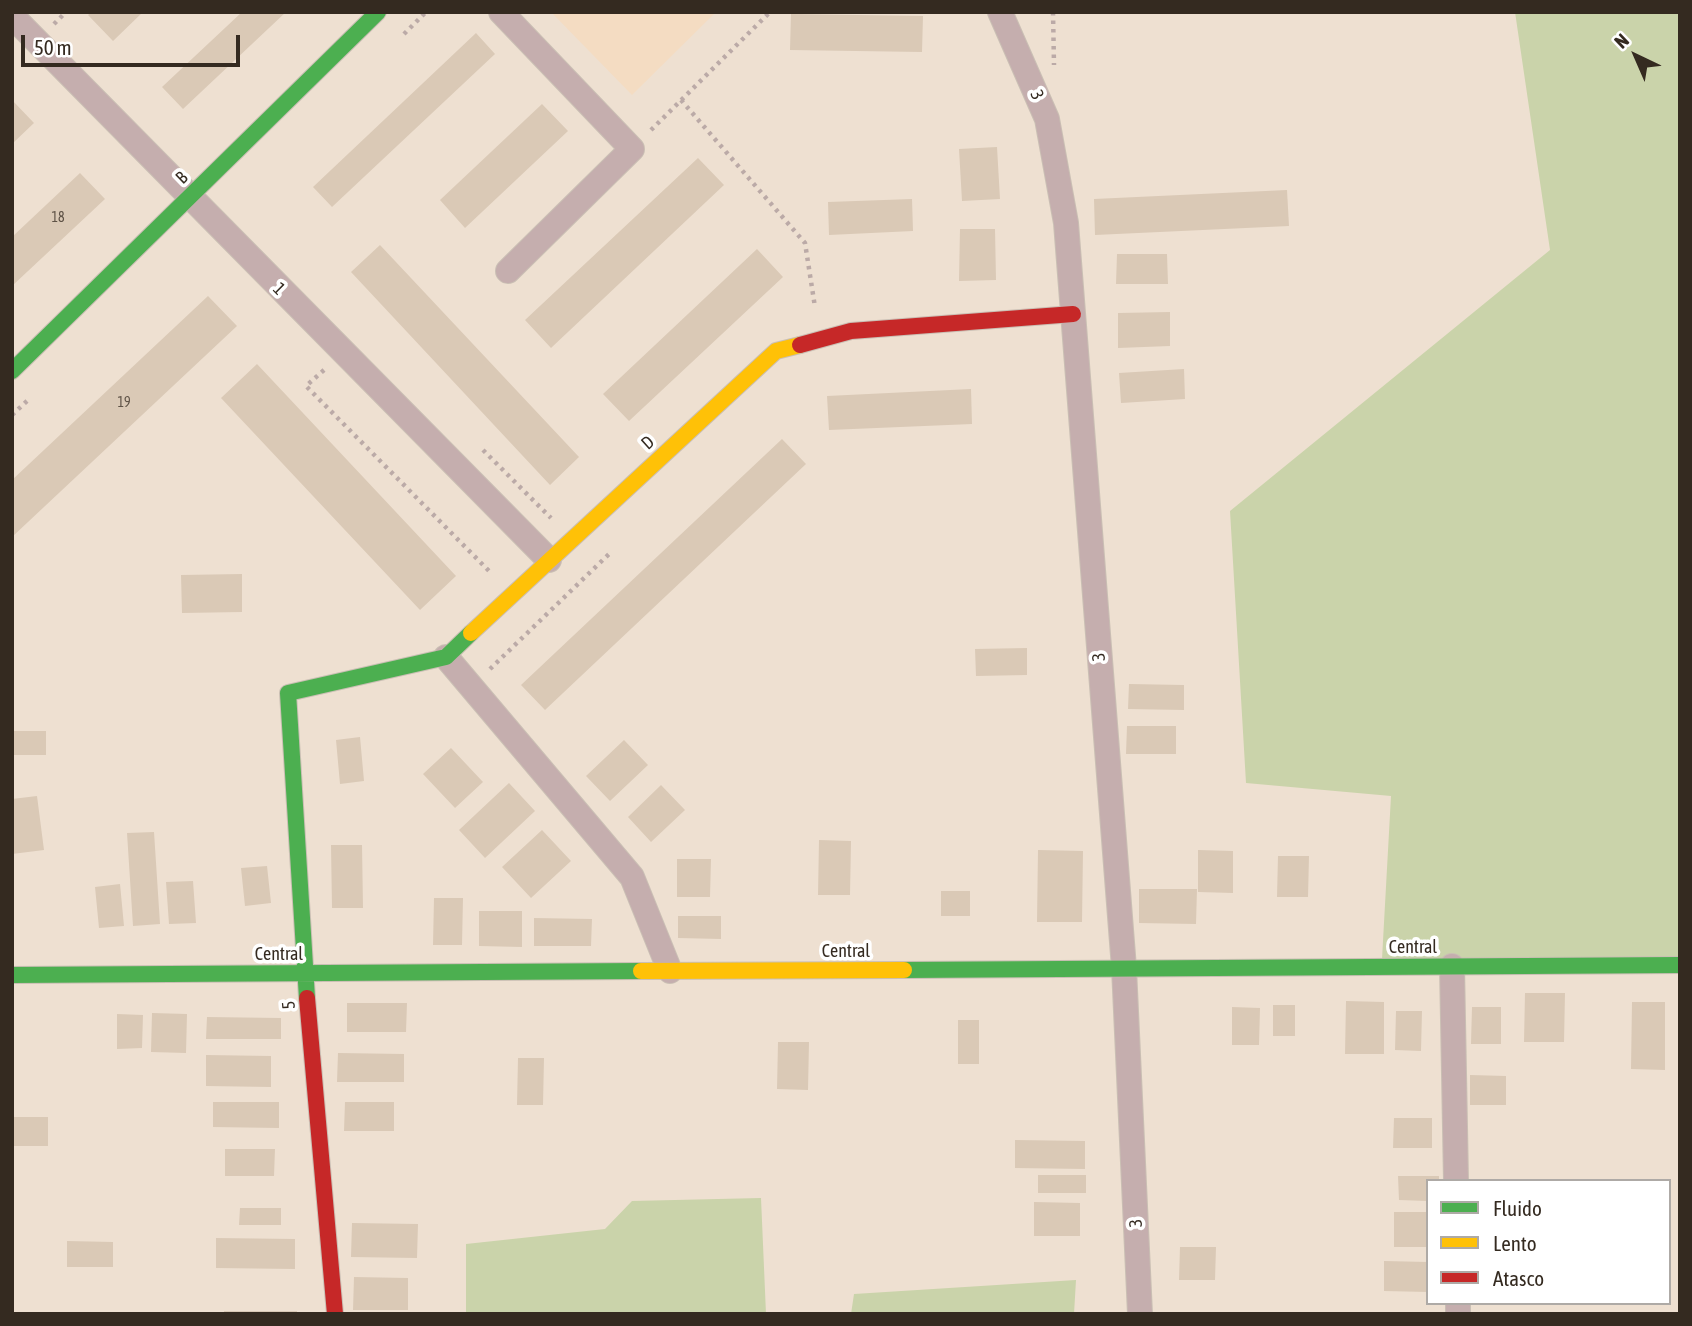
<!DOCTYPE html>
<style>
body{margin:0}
#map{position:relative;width:1692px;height:1326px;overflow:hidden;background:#eee0d1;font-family:"Asap Condensed",sans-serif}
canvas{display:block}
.frame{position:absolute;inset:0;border:14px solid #342a20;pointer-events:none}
.legend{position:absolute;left:1426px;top:1179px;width:245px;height:126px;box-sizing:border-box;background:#fff;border:2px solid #aeaaa6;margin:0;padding:9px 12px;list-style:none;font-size:21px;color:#342a20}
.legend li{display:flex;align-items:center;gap:14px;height:35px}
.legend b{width:35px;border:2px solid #aeaaa6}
.north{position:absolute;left:1601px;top:21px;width:70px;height:70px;-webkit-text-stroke:5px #fff;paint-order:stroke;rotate:316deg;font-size:19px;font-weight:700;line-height:28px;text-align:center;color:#342a20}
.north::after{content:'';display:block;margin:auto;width:24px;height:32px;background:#342a20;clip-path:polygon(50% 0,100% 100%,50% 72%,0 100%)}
.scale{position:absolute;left:21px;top:35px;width:219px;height:32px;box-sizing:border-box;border:4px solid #342a20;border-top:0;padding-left:9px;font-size:21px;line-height:24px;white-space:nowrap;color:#342a20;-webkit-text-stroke:5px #fff;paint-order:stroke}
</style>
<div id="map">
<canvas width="1692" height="1326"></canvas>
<div class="frame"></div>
<ul class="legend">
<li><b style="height:9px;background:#4caf50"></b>Fluido</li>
<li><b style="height:9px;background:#ffc107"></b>Lento</li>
<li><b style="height:9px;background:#c62828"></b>Atasco</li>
</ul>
<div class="north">N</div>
<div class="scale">50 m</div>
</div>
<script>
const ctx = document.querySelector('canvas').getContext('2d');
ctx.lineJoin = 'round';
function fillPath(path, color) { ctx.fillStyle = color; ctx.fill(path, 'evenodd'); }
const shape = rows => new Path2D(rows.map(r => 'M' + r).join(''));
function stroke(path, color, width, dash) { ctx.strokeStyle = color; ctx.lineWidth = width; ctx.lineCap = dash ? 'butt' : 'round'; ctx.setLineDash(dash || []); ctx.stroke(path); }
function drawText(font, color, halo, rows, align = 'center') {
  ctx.font = font + ' "Asap Condensed",sans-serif'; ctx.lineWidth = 7; ctx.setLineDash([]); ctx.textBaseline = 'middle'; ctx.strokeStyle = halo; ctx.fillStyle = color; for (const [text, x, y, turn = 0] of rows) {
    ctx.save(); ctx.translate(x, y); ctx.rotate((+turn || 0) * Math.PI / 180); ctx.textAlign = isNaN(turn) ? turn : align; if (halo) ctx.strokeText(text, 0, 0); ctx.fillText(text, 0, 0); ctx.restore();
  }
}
fillPath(shape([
 [551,12,716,12,632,95]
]), '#f4dcc2');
fillPath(shape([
 [1515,12,1680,12,1680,960,1382,959,1391,796,1246,783,1230,511,1550,250],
 [761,1198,766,1314,466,1314,466,1244,605,1229,632,1201],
 [1076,1280,1074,1314,851,1314,854,1294]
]), '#cad3aa');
fillPath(shape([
 [91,12,143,12,113,41,88,15],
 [242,12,286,12,183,109,162,87],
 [791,14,923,16,922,52,790,50],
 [476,33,495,54,332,207,313,187],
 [12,100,34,123,12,144],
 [542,104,568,131,465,228,440,200],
 [997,147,1000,199,962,201,959,149],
 [698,158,724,185,551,348,525,320],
 [80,173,105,199,12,286,12,237],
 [1287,190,1289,226,1095,235,1094,199],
 [912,199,913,231,829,235,828,202],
 [960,229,995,229,996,280,959,281],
 [380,245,579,457,550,485,351,272],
 [757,249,783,277,629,421,603,394],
 [1117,254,1167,254,1168,284,1116,284],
 [208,296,237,326,12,537,12,480],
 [1170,312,1170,346,1118,348,1118,313],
 [257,364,456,576,420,610,221,398],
 [1184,369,1185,399,1121,403,1119,373],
 [971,389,972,424,829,430,827,396],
 [782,439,806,464,545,710,521,685],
 [242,574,242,612,182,613,181,575],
 [1027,648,1027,675,976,676,975,649],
 [1129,684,1184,685,1184,710,1128,709],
 [1127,726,1176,726,1176,754,1126,754],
 [14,731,46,731,46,755,14,755],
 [360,737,364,781,340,784,336,740],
 [624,740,648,765,610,801,586,776],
 [451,748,483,782,455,808,423,774],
 [509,783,535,811,485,858,459,830],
 [661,785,685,810,651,842,628,817],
 [37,796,44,850,12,854,12,799],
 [542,830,571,861,531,898,502,867],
 [154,832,160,924,133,926,127,833],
 [819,840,851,841,850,895,818,895],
 [331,845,362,845,363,908,332,908],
 [1038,850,1083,851,1082,922,1037,922],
 [1198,850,1233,851,1233,893,1198,892],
 [1278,856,1309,856,1308,897,1277,897],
 [677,859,711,859,710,897,677,897],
 [267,866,271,903,245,906,241,868],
 [193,881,196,923,169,924,166,882],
 [120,884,124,926,99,928,95,887],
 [1139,889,1197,889,1196,924,1139,923],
 [941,891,970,891,970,916,941,916],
 [434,898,463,898,462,945,433,945],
 [479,911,522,911,522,947,479,946],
 [678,916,721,916,721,939,678,938],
 [534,918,592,919,591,946,534,946],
 [1525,993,1565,993,1564,1042,1524,1042],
 [1346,1001,1384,1002,1384,1054,1345,1054],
 [1632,1002,1665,1002,1665,1070,1631,1069],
 [347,1003,407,1003,406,1032,347,1032],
 [1273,1005,1295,1005,1295,1036,1273,1036],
 [1232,1007,1260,1008,1259,1045,1232,1045],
 [1472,1007,1501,1007,1501,1044,1471,1044],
 [1396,1011,1422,1011,1421,1051,1395,1050],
 [152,1013,187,1014,186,1053,151,1052],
 [117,1014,143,1015,142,1048,117,1049],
 [207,1017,281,1018,281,1039,206,1039],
 [958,1020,979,1020,979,1064,958,1064],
 [778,1042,809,1042,808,1090,777,1089],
 [338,1053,404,1054,404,1082,337,1082],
 [206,1055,271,1056,271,1087,206,1086],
 [518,1058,544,1058,543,1105,517,1105],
 [1470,1075,1506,1076,1506,1105,1470,1105],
 [213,1102,279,1102,279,1128,213,1127],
 [345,1102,394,1102,394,1131,344,1131],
 [12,1117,48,1117,48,1146,12,1146],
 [1394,1118,1432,1118,1432,1148,1393,1148],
 [1015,1140,1085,1141,1085,1169,1015,1168],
 [225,1149,275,1149,274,1176,225,1176],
 [1038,1175,1086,1175,1086,1193,1038,1193],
 [1398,1176,1439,1176,1439,1181,1428,1181,1428,1201,1399,1200],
 [1034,1202,1080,1203,1080,1236,1034,1236],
 [240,1208,281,1208,281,1225,239,1225],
 [1394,1212,1428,1212,1428,1247,1394,1247],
 [352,1223,418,1224,417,1258,351,1257],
 [216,1238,295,1239,295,1269,216,1268],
 [67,1241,113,1242,113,1267,67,1267],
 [1180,1247,1216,1247,1215,1280,1179,1280],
 [1384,1261,1428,1262,1428,1292,1384,1291],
 [354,1277,408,1278,408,1310,353,1310],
 [224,1311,297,1311,297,1314,224,1314]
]), '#dac9b6');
const street = shape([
 [501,12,632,149,508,271],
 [1000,12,1047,119,1066,223,1124,968,1140,1314],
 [12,16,549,560],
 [446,657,632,877,670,971],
 [1452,966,1456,1181],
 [1458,1314,1458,1303]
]);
const fast = shape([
 [12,371,378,12],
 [904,970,1680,965],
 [12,975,641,971],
 [307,998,288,693,446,657,471,633]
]);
const slow = shape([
 [471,633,776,351,800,345],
 [641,971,904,970]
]);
const jam = shape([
 [800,345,851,331,1073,314],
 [307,998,335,1314]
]);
stroke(street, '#cabfb4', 26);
stroke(fast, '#cabfb4', 18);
stroke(slow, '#cabfb4', 18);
stroke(jam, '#cabfb4', 18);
stroke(shape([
 [1053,12,1054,65],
 [54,24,66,12],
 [404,34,426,12],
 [681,100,805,243,815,307],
 [651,130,770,12],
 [324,370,306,386,492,574],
 [12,415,27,401],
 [483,450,551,518],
 [490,669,609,554]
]), '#bbaaa7', 4.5, [3.5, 5]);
stroke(street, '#c5aeae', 24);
stroke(fast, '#4caf50', 16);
stroke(slow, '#ffc107', 16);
stroke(jam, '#c62828', 16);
drawText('14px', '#5e5246', null, [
 ["18",58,218],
 ["19",124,403]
]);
drawText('18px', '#342a20', '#fff', [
 ["3",1037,95,66],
 ["B",182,178,-44],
 ["1",279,289,45],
 ["D",648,443,-42],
 ["3",1099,657,-94],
 ["Central",1413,947],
 ["Central",846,951],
 ["Central",279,954],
 ["5",289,1005,-95],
 ["3",1136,1223,-93]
]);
</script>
